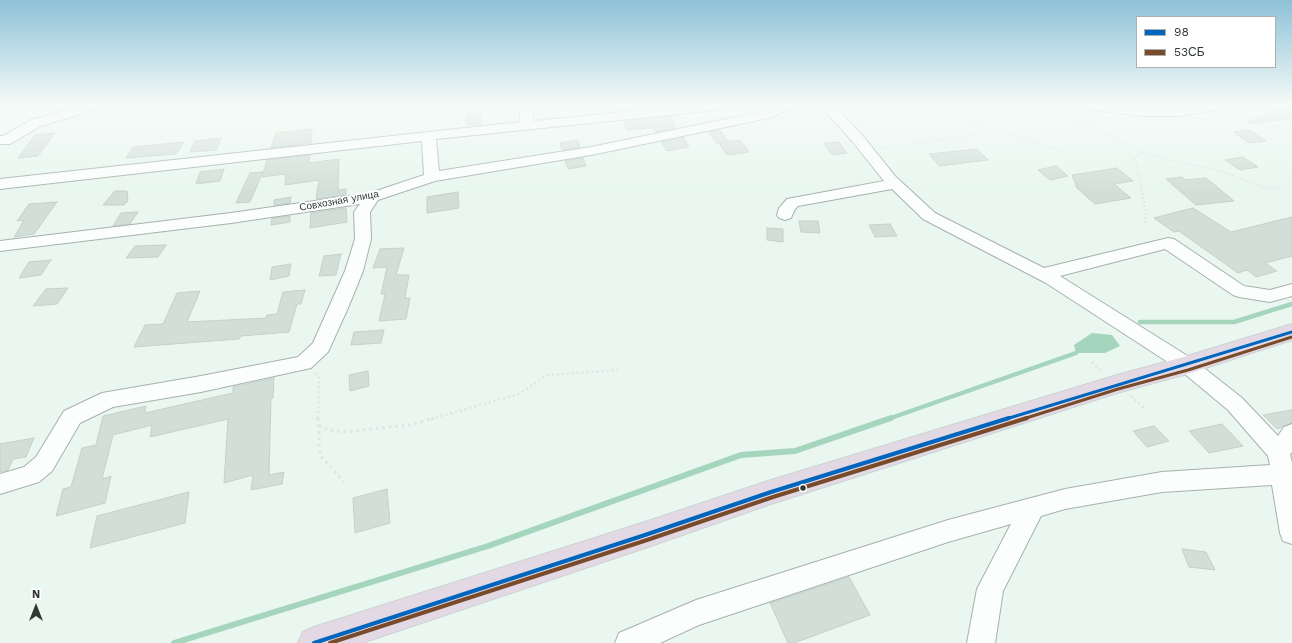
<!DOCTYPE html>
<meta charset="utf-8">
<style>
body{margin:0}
#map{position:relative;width:1292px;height:643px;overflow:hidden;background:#e9f7f0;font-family:"Work Sans",sans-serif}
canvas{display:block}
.legend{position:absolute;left:1136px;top:16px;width:140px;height:52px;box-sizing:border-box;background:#fff;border:1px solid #acb0ae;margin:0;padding:5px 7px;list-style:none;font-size:12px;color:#2f3934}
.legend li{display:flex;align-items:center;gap:8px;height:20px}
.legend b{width:20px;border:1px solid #acb0ae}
.north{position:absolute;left:16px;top:587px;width:40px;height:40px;-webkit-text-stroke:3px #fff;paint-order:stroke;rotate:0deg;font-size:11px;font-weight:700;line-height:16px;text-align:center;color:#2f3934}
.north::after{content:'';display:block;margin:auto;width:14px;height:18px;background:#2f3934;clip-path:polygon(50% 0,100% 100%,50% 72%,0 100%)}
</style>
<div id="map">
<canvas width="1292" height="643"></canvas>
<ul class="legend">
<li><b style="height:5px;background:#0065bd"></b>98</li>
<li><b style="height:5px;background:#7a4b2a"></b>53СБ</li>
</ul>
<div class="north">N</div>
</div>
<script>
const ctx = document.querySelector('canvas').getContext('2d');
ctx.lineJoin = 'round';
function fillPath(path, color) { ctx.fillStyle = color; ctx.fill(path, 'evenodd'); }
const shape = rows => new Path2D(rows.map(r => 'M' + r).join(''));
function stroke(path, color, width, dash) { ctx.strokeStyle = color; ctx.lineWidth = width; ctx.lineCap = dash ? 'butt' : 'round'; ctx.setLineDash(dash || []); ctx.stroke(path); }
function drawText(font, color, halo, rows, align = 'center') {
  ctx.font = font + ' "Work Sans",sans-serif'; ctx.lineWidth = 4; ctx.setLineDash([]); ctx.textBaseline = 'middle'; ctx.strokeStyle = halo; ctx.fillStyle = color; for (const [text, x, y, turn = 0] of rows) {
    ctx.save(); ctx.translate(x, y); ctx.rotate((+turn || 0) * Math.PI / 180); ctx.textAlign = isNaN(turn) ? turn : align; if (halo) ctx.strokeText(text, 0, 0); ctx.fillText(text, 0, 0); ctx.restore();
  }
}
fillPath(shape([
 [1092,333,1112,335,1120,346,1105,353,1076,353,1074,345]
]), '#a6d5be');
stroke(shape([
 [1140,322,1234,322,1292,304],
 [888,419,1076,353]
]), '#a6d5be', 4.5);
stroke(shape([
 [174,643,488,546,741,455,795,451,891,418]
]), '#a6d5be', 6);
const building = shape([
 [617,104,660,104,662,106,620,111,617,104],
 [1284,104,1292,105,1292,118,1249,124,1248,122,1284,104],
 [481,112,481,124,466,125,466,113,481,112],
 [669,116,676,128,656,132,653,128,627,130,623,121,669,116],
 [312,129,311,143,271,148,276,133,312,129],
 [720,130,728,141,716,143,708,132,720,130],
 [1250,130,1266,141,1249,143,1233,132,1250,130],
 [55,133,38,156,18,158,35,135,55,133],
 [683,137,689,147,667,151,661,142,683,137],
 [221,138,216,150,190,152,195,141,221,138],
 [578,140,580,147,562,150,560,143,578,140],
 [740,140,749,152,727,155,719,143,740,140],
 [184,142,176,154,126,158,133,147,184,142],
 [839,142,847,153,832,155,824,143,839,142],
 [977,149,988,160,939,166,929,154,977,149],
 [310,155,309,163,339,159,338,190,346,189,346,195,316,199,319,180,285,185,286,174,262,177,267,160,310,155],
 [1243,157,1258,167,1240,170,1225,160,1243,157],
 [583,158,586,166,568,169,565,161,583,158],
 [1056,166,1068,176,1050,180,1038,170,1056,166],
 [1117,168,1133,181,1114,184,1131,198,1095,204,1077,188,1072,175,1117,168],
 [224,169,220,181,196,184,200,172,224,169],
 [263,172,250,202,236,203,250,173,263,172],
 [1182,177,1185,180,1206,178,1234,201,1196,205,1166,179,1182,177],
 [115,191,127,191,128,201,124,205,103,205,115,191],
 [458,192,459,208,427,213,427,197,458,192],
 [291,197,290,203,274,205,274,200,291,197],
 [57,202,34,234,14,237,24,220,17,221,29,204,57,202],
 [346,208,347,222,310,228,311,213,346,208],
 [1193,208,1231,232,1292,217,1292,256,1265,263,1277,271,1256,277,1247,270,1238,273,1179,231,1174,232,1154,218,1193,208],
 [138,212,130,224,113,226,121,213,138,212],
 [290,216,290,222,271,225,272,218,290,216],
 [799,221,818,221,820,233,801,232,799,221],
 [890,224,897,236,875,237,869,225,890,224],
 [767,228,783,229,783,242,767,240,767,228],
 [166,245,158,257,126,258,135,246,166,245],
 [404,248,396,275,409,275,405,298,410,298,406,319,379,321,385,294,381,294,387,267,373,268,380,249,404,248],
 [341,254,336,275,319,276,324,256,341,254],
 [51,260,41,275,19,278,29,262,51,260],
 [291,264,289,276,270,280,272,267,291,264],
 [68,288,57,304,33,306,46,289,68,288],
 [305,290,301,304,297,304,289,332,241,336,239,339,134,347,145,325,163,324,177,293,200,291,187,322,266,318,267,315,277,314,283,292,305,290],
 [384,330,381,343,351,345,354,332,384,330],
 [368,371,369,386,350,391,349,375,368,371],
 [274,378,273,398,271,399,269,475,284,472,282,484,251,490,253,475,224,483,228,419,150,437,152,425,113,435,102,479,111,476,105,503,56,516,63,489,71,487,82,448,96,445,103,416,146,406,145,413,233,393,233,387,274,378],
 [1292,410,1292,423,1277,429,1263,415,1292,410],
 [1222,424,1243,446,1209,453,1189,431,1222,424],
 [1154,426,1169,441,1147,447,1133,431,1154,426],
 [34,438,26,457,13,459,8,470,0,472,0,444,34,438],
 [387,489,390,523,355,533,353,498,387,489],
 [189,492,185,523,90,548,97,516,189,492],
 [1182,549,1206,552,1215,570,1189,567,1182,549],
 [849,577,870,615,794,643,788,643,770,603,849,577]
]);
fillPath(building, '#d2ded8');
stroke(building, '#c5d0ca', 1);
const minor = shape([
 [86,104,106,104,104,107,41,126,10,144,0,144,0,136,3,136,31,120,86,104],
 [520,104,532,104,534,121,702,104,743,104,741,107,736,108,436,139,439,171,591,147,765,111,779,104,795,104,793,107,769,118,591,155,435,181,378,200,370,212,371,239,363,271,348,308,328,352,311,368,201,392,113,407,80,423,52,471,39,482,0,494,0,474,24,467,36,457,64,411,102,393,201,376,298,357,313,343,345,271,355,239,354,212,360,204,231,223,0,251,0,241,231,213,370,193,424,175,422,141,0,189,0,179,520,122,520,104],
 [819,104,833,104,862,135,895,176,935,213,1044,268,1168,238,1174,239,1244,286,1270,290,1292,284,1292,296,1270,302,1239,297,1233,295,1165,249,1060,276,1194,360,1242,398,1278,436,1284,427,1292,424,1292,452,1290,454,1292,463,1292,544,1283,541,1280,533,1272,485,1162,492,1065,509,1041,516,1003,591,995,643,967,643,977,589,1011,524,948,542,699,625,660,643,615,643,619,633,696,600,948,520,1065,489,1162,472,1270,465,1268,456,1228,410,1180,370,1046,283,923,219,892,189,798,206,795,209,791,218,785,220,779,218,777,215,779,208,787,199,884,181,852,141,819,104],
 [1068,104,1105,104,1142,108,1180,108,1207,104,1235,104,1233,107,1228,108,1180,116,1142,116,1075,108,1070,107,1068,104]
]);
const highway = shape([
 [1292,324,1292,340,1187,374,1117,393,771,504,645,548,362,643,298,643,303,632,314,627,645,522,771,480,1117,375,1187,356,1292,324]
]);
stroke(minor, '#a7b2ac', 2);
stroke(highway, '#cdd4d1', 2);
stroke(shape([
 [955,104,984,128,1009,132,1031,142,1064,151],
 [1000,104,1069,118,1085,124,1146,154,1227,173,1263,187,1282,189],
 [881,148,965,137,975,134,977,127,974,121],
 [1140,152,1135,159,1146,212,1145,226]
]), '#e0e4e2', 2, [1.5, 2.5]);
stroke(shape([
 [1092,362,1103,372],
 [315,373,319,377,318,419],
 [1131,396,1144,408],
 [431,419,519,394,547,375,618,370]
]), '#e0e4e2', 2.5, [2, 3]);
stroke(shape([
 [318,418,320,455,344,482],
 [319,425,328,430,343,432,411,425,434,418]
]), '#e0e4e2', 3, [2.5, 4]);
fillPath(minor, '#fcfefd');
fillPath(highway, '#e2d9e5');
stroke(shape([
 [1006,419,1292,332]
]), '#0065bd', 3);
stroke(shape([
 [314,643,645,535,771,492,1009,418]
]), '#0065bd', 4);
stroke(shape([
 [1023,419,1118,389,1188,370,1292,337]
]), '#7a4b2a', 3);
stroke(shape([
 [330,643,647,540,773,497,1027,418]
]), '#7a4b2a', 4);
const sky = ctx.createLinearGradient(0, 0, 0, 194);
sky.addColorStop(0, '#8dc1d7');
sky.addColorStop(0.54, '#f5fbf8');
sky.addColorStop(1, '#f5fbf800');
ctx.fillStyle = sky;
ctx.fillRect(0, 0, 1292, 194);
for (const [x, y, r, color] of [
 [803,488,3.5,"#2f3934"]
]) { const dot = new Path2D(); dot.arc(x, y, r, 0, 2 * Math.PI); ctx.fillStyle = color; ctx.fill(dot); stroke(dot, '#fff', 1.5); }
drawText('10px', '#2f3934', '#fff', [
 ["Совхозная улица",339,201,-10]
]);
</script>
